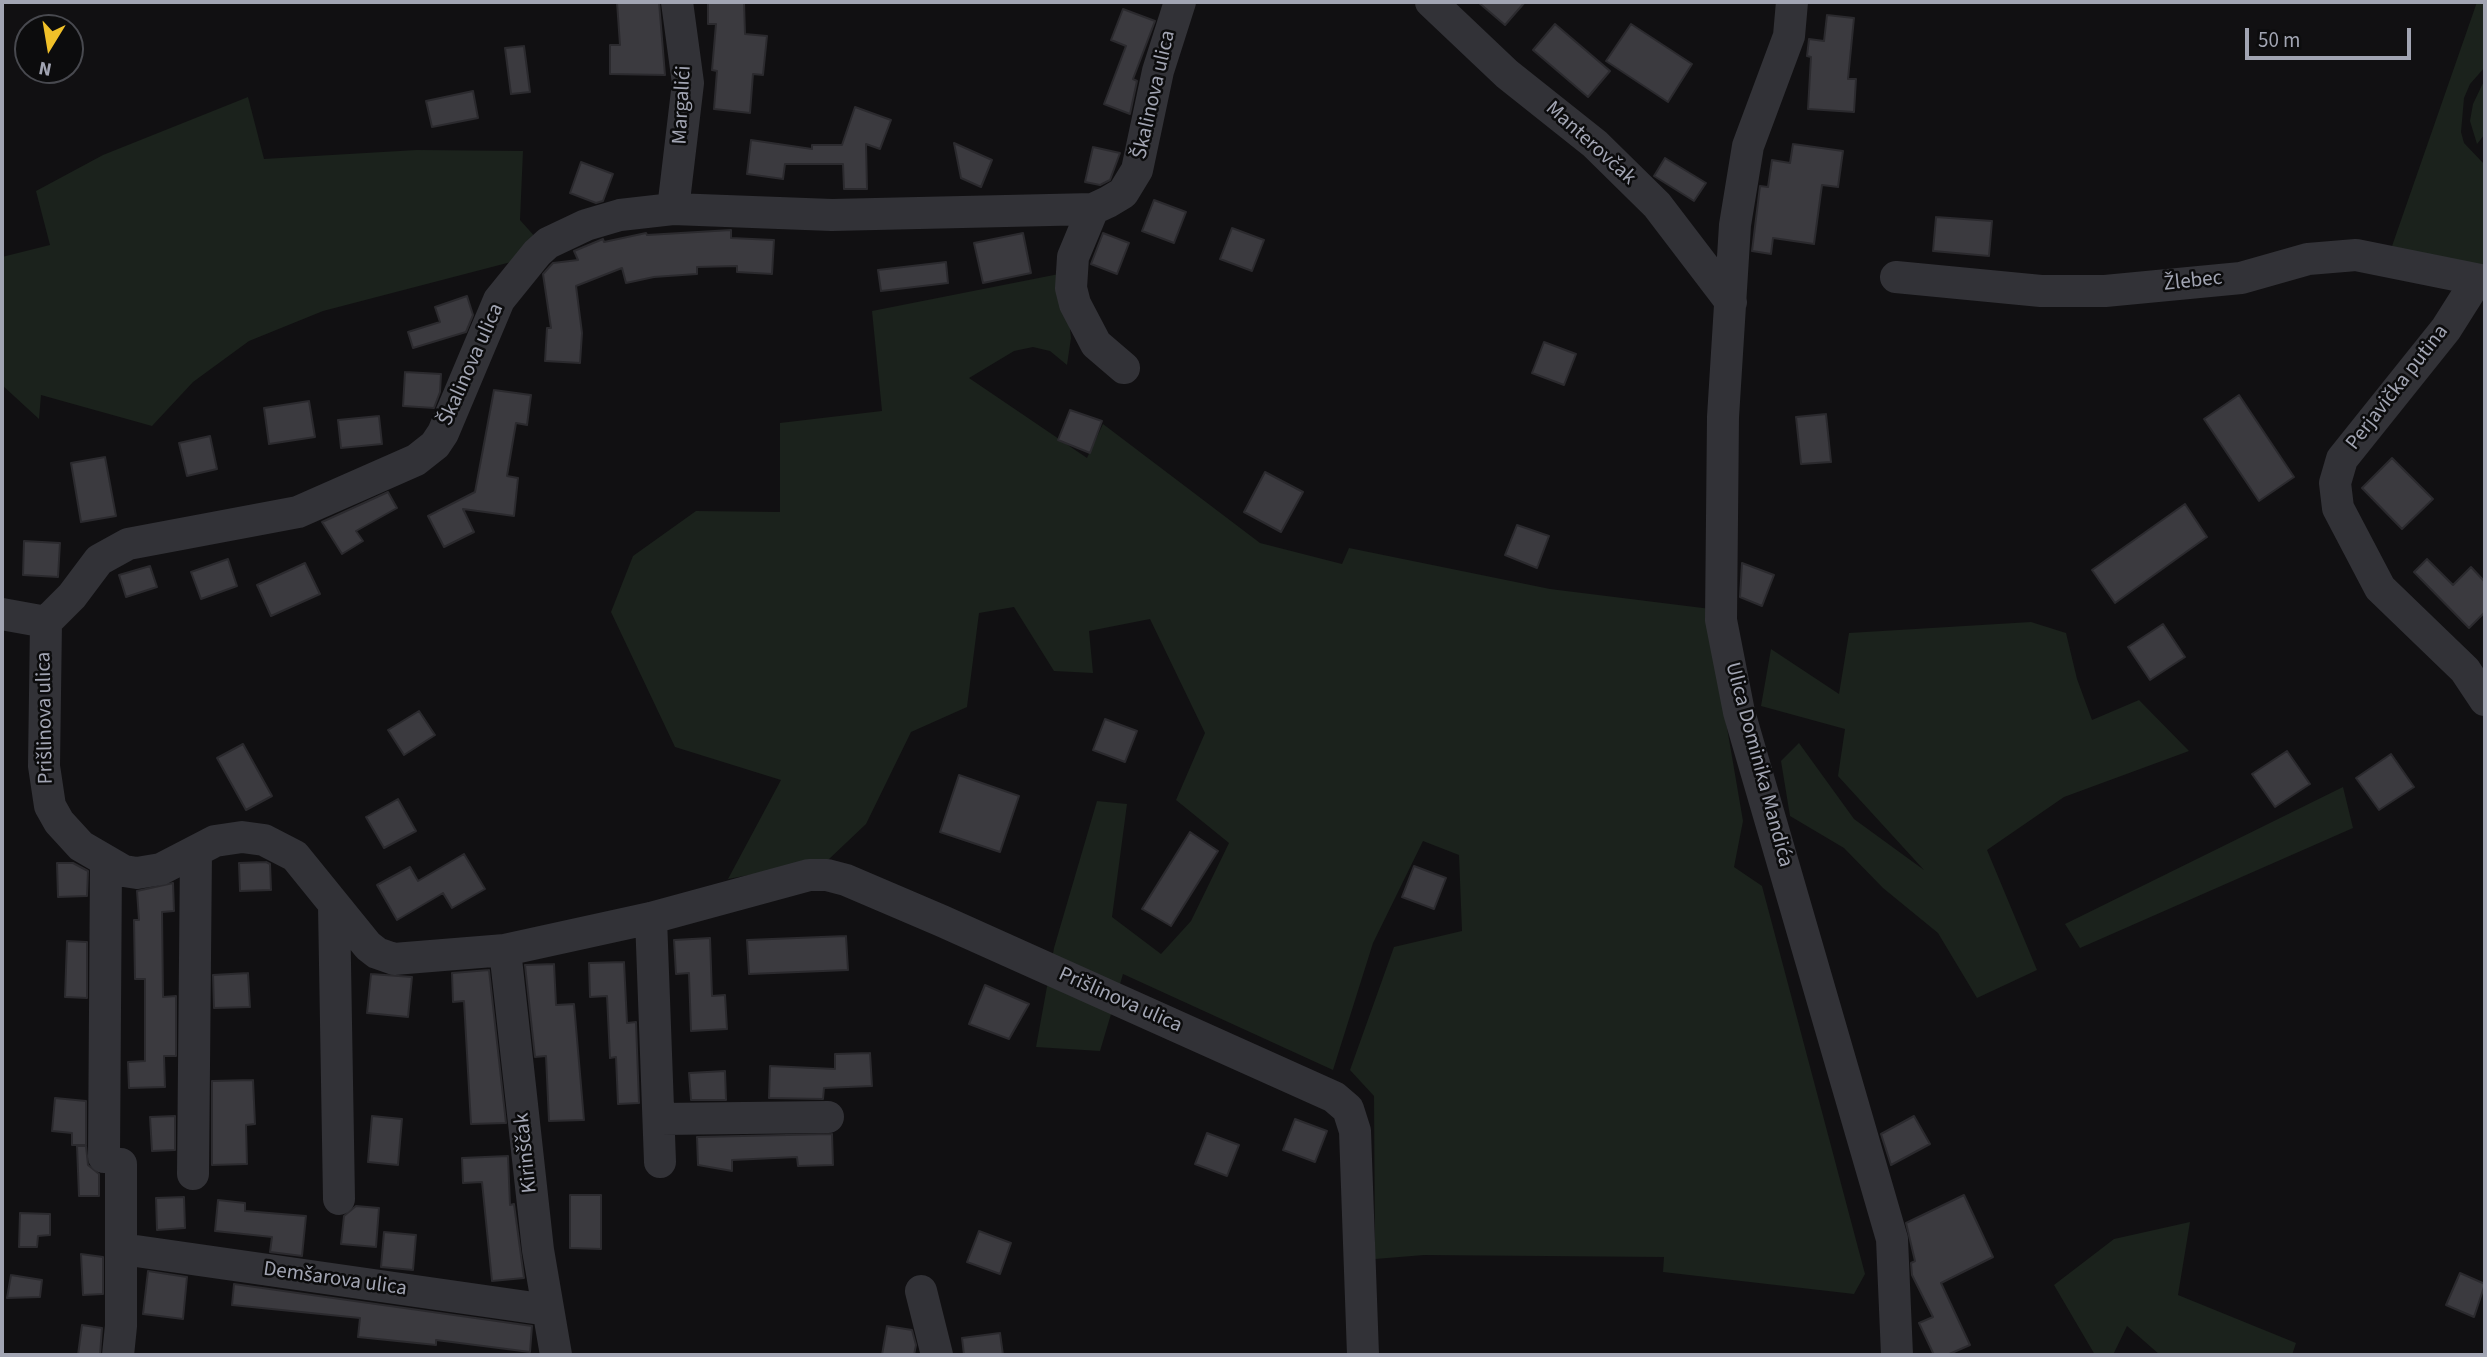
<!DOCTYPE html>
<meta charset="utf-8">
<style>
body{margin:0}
#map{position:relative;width:2487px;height:1357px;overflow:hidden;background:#111012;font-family:"Source Sans 3",sans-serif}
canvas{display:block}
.frame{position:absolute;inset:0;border:4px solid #a2a5b3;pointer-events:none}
.north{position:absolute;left:14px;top:14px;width:70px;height:70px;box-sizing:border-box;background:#0c0c0d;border:2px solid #48494f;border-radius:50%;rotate:191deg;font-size:19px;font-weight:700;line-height:28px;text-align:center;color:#a2a5b3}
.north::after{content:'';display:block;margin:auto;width:24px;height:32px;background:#f1c129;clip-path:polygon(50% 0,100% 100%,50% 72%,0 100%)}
.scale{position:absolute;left:2245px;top:28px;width:166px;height:32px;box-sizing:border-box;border:4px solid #a2a5b3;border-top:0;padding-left:9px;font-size:21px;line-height:24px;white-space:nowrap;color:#a2a5b3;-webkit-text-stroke:5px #0c0c0d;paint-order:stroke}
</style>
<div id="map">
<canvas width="2487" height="1357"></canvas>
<div class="frame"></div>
<div class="north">N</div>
<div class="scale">50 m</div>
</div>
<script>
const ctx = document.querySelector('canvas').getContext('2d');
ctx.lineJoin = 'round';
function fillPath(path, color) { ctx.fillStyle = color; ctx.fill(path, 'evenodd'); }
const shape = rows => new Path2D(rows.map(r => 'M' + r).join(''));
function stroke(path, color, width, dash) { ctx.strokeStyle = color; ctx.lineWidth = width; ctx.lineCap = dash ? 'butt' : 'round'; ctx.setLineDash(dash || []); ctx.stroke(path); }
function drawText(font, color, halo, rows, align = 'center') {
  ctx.font = font + ' "Source Sans 3",sans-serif'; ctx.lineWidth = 5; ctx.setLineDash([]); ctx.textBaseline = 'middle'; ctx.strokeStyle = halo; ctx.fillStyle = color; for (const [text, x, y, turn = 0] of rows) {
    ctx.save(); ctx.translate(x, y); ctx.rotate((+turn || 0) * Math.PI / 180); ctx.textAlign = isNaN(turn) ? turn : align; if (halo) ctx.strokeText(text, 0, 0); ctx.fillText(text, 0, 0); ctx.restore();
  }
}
fillPath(shape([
 [2477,2,2485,2,2485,67,2470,84,2464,98,2461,132,2464,143,2485,165,2485,270,2391,249],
 [2485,79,2485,134,2477,144,2470,121,2473,104],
 [248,97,264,159,417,150,523,151,520,220,537,239,511,262,323,311,249,341,193,382,152,426,41,395,39,419,2,385,2,257,50,245,36,191,103,155],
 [1064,273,1071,338,1067,365,1050,351,1033,347,1014,351,969,378,1087,458,1103,424,1260,543,1342,564,1349,548,1550,589,1727,611,1712,640,1743,821,1734,867,1762,886,1865,1274,1854,1294,1663,1272,1664,1257,1424,1255,1375,1259,1374,1096,1350,1070,1394,947,1462,931,1459,855,1423,841,1373,943,1333,1070,1123,974,1100,1051,1036,1047,1054,948,1097,801,1127,804,1112,917,1161,954,1191,921,1229,843,1176,800,1205,733,1150,619,1089,631,1093,673,1054,671,1014,607,979,613,967,707,911,732,866,824,828,860,728,879,781,780,675,747,611,612,633,556,696,511,780,512,780,423,882,411,872,311],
 [2031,622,2066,633,2077,679,2092,720,2139,700,2189,751,2064,797,1987,850,2037,970,1977,998,1938,933,1883,888,1844,848,1790,816,1781,761,1799,743,1854,819,1924,870,1838,776,1845,729,1761,706,1771,649,1839,694,1849,633],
 [2343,787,2353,828,2080,948,2065,924],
 [2190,1222,2178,1295,2296,1343,2292,1355,2160,1355,2127,1326,2113,1355,2095,1355,2054,1285,2114,1239]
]), '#1b221c');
const building = shape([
 [617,2,659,2,665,75,610,74,610,45,620,45,617,2],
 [708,2,744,2,745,34,767,36,763,75,753,74,750,113,714,109,717,71,712,70,716,24,708,24,708,2],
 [1478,2,1525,2,1505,25,1478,2],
 [1123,9,1155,21,1133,79,1137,81,1130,114,1104,104,1126,46,1111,40,1123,9],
 [1827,15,1854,18,1848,79,1856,79,1854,112,1808,109,1811,57,1807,56,1809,39,1824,41,1827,15],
 [1555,24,1610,71,1588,97,1533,50,1555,24],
 [1631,24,1692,64,1668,102,1606,61,1631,24],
 [524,46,530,92,511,94,505,48,524,46],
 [473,91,478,118,432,127,426,101,473,91],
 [855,107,891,120,880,149,866,144,867,189,844,189,843,164,785,164,783,179,747,174,751,140,812,149,812,145,842,145,855,107],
 [954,143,992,160,981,187,961,178,954,143],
 [1793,144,1843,151,1838,187,1822,185,1814,244,1773,238,1771,254,1752,251,1760,186,1768,187,1772,160,1790,163,1793,144],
 [1093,147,1120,153,1110,180,1100,185,1085,182,1093,147],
 [1665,158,1706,183,1694,201,1654,176,1665,158],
 [581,162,613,174,603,201,596,203,570,193,581,162],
 [1154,200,1186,212,1174,243,1142,231,1154,200],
 [1936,217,1992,221,1989,256,1933,251,1936,217],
 [1232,228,1264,240,1252,271,1220,259,1232,228],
 [731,230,731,238,774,240,772,274,737,272,737,266,697,267,697,274,654,277,626,283,622,268,576,286,582,333,580,363,545,361,547,328,551,328,543,274,553,263,578,260,574,251,603,239,604,242,646,233,647,235,731,230],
 [1023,233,1031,273,983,283,974,243,1023,233],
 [1103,233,1129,243,1117,274,1091,264,1103,233],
 [946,262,948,283,881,291,878,270,946,262],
 [467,296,473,315,466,332,413,348,408,332,440,322,435,307,467,296],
 [1544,342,1576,354,1564,385,1532,373,1544,342],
 [405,372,441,374,440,392,434,408,403,406,405,372],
 [494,390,531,395,527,425,516,423,507,476,518,478,514,516,463,509,474,532,444,547,428,516,475,492,494,390],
 [2239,395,2294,477,2259,501,2204,419,2239,395],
 [309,401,315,437,269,444,264,408,309,401],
 [1070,410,1102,421,1090,453,1058,440,1070,410],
 [1826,414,1831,462,1801,464,1796,417,1826,414],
 [379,416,382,444,341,448,338,420,379,416],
 [210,436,217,469,187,476,179,443,210,436],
 [105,457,116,516,81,522,71,463,105,457],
 [2392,458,2433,499,2402,529,2362,488,2392,458],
 [1265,472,1303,492,1281,532,1244,512,1265,472],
 [388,492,397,508,356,531,363,541,342,554,322,522,388,492],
 [2185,504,2207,537,2115,603,2092,570,2185,504],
 [1517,525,1549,536,1537,568,1505,555,1517,525],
 [24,541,60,543,58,577,23,575,24,541],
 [228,559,237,586,201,599,191,572,228,559],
 [2427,559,2453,585,2471,567,2485,582,2485,612,2469,628,2414,572,2427,559],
 [305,563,320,594,271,616,257,585,305,563],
 [1742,563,1774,575,1762,606,1740,597,1742,563],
 [150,566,157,587,126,597,119,575,150,566],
 [2163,624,2185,657,2150,680,2128,647,2163,624],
 [419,711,435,735,404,755,388,730,419,711],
 [1105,719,1137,731,1125,762,1093,750,1105,719],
 [243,744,272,796,246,810,217,758,243,744],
 [2287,751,2310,784,2275,807,2252,774,2287,751],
 [2391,754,2414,787,2379,810,2356,778,2391,754],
 [959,775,1019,796,1000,852,940,832,959,775],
 [398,799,416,831,384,848,366,817,398,799],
 [1190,832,1218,851,1171,926,1142,909,1190,832],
 [464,854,485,889,452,908,443,893,397,920,377,885,410,867,418,881,464,854],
 [266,862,270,864,271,890,240,891,239,863,266,862],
 [57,863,73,863,88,871,87,896,58,897,57,863],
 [1414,866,1446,878,1434,909,1402,897,1414,866],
 [173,883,174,911,162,912,163,997,176,996,176,1056,164,1056,165,1087,129,1088,128,1062,145,1061,145,979,135,979,134,920,139,920,137,891,173,883],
 [846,936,848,970,749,974,747,940,846,936],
 [710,938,712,996,725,995,727,1029,691,1031,689,973,676,974,674,940,710,938],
 [67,941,87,942,87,998,65,997,67,941],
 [624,962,627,1023,636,1022,639,1103,618,1104,616,1057,610,1058,607,996,590,997,589,963,624,962],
 [554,964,556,1005,574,1004,584,1120,549,1121,546,1056,535,1057,525,965,554,964],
 [489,970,506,1123,471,1124,464,1001,453,1002,452,973,489,970],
 [248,973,250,1007,214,1008,213,975,248,973],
 [371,974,412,977,408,1017,367,1013,371,974],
 [985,985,1029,1004,1009,1039,969,1024,985,985],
 [870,1053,872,1086,824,1088,823,1099,769,1098,770,1066,835,1069,835,1054,870,1053],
 [725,1071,726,1100,691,1100,689,1073,725,1071],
 [253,1080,255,1124,246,1125,247,1164,212,1165,212,1081,253,1080],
 [55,1098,86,1101,86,1145,72,1145,72,1133,52,1131,55,1098],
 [175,1116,175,1150,152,1151,150,1117,175,1116],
 [372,1116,402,1119,398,1165,368,1162,372,1116],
 [1914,1116,1930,1144,1891,1165,1881,1134,1914,1116],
 [1295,1119,1327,1131,1315,1162,1283,1150,1295,1119],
 [1207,1133,1239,1145,1227,1176,1195,1164,1207,1133],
 [832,1134,833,1165,798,1166,797,1157,732,1160,732,1171,698,1165,697,1137,832,1134],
 [77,1146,86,1146,88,1165,99,1174,99,1196,79,1196,77,1146],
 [508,1156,510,1205,514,1204,524,1278,492,1281,482,1182,463,1183,462,1158,508,1156],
 [570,1195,601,1195,601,1249,570,1248,570,1195],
 [1964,1195,1993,1257,1941,1283,1970,1345,1947,1355,1934,1355,1919,1323,1933,1317,1912,1275,1911,1263,1915,1261,1906,1223,1964,1195],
 [184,1197,185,1228,157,1230,156,1198,184,1197],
 [218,1200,245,1203,245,1211,306,1216,302,1256,270,1252,272,1237,215,1231,218,1200],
 [356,1206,379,1208,376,1247,341,1244,344,1216,356,1206],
 [20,1213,50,1214,50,1235,38,1236,37,1247,19,1247,20,1213],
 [979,1231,1011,1243,1000,1274,967,1262,979,1231],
 [384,1232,416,1235,413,1270,381,1267,384,1232],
 [81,1254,103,1257,103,1294,83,1295,81,1254],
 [148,1271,187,1277,183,1319,143,1314,148,1271],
 [2460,1273,2485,1284,2474,1317,2446,1305,2460,1273],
 [11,1275,42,1280,40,1297,7,1298,11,1275],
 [234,1284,532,1326,530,1352,436,1340,436,1345,358,1337,360,1318,232,1305,234,1284],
 [82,1325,102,1328,100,1355,78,1355,82,1325],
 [887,1326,912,1330,916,1345,914,1355,882,1355,887,1326],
 [1000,1333,1003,1355,964,1355,962,1338,1000,1333]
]);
fillPath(building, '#3b3a3f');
stroke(building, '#2b2a2e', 2);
stroke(shape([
 [1431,2,1507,74,1595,144,1657,205,1731,302],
 [1792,2,1789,36,1748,146,1735,225,1723,417,1721,620,1739,712,1892,1239,1897,1355],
 [673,209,688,83,677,2],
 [1093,209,1073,257,1071,288,1075,304,1096,344,1124,368],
 [1896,277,2041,291,2105,291,2241,278,2308,259,2356,255,2485,281],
 [2477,280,2446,329,2342,459,2335,483,2338,508,2380,588,2465,670,2485,700],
 [2,614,46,622,44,766,50,806,59,822,81,846,124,871,137,873,161,869,215,841,242,837,264,840,295,856,368,946,377,953,394,959,505,950,651,918,809,875,827,875,846,880,942,921,1334,1097,1348,1109,1355,1131,1363,1355],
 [46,622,72,596,99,560,128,544,298,512,416,460,435,445,443,433,499,300,537,253,548,243,586,225,620,215,673,209,832,215,1093,209,1108,202,1123,193,1137,170,1158,71,1180,2],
 [334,905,339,1199],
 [651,918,660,1162],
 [505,950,538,1250,556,1355],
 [661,1119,828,1117],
 [104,1157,106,863],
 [193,1174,196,851],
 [122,1249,548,1310],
 [921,1291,937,1355],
 [118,1355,121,1326,121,1164]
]), '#323237', 32);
drawText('21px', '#a2a5b3', '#0c0c0d', [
 ["Škalinova ulica",1155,95,-77],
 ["Margalići",683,105,-87],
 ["Manterovčak",1590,144,42],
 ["Žlebec",2193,282,-6],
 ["Škalinova ulica",472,365,-66],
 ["Perjavička putina",2398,388,-52],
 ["Prišlinova ulica",46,718,-91],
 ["Ulica Dominika Mandića",1758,765,75],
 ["Prišlinova ulica",1120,1001,24],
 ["Kirinščak",527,1153,-96],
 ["Demšarova ulica",335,1280,8]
]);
</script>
